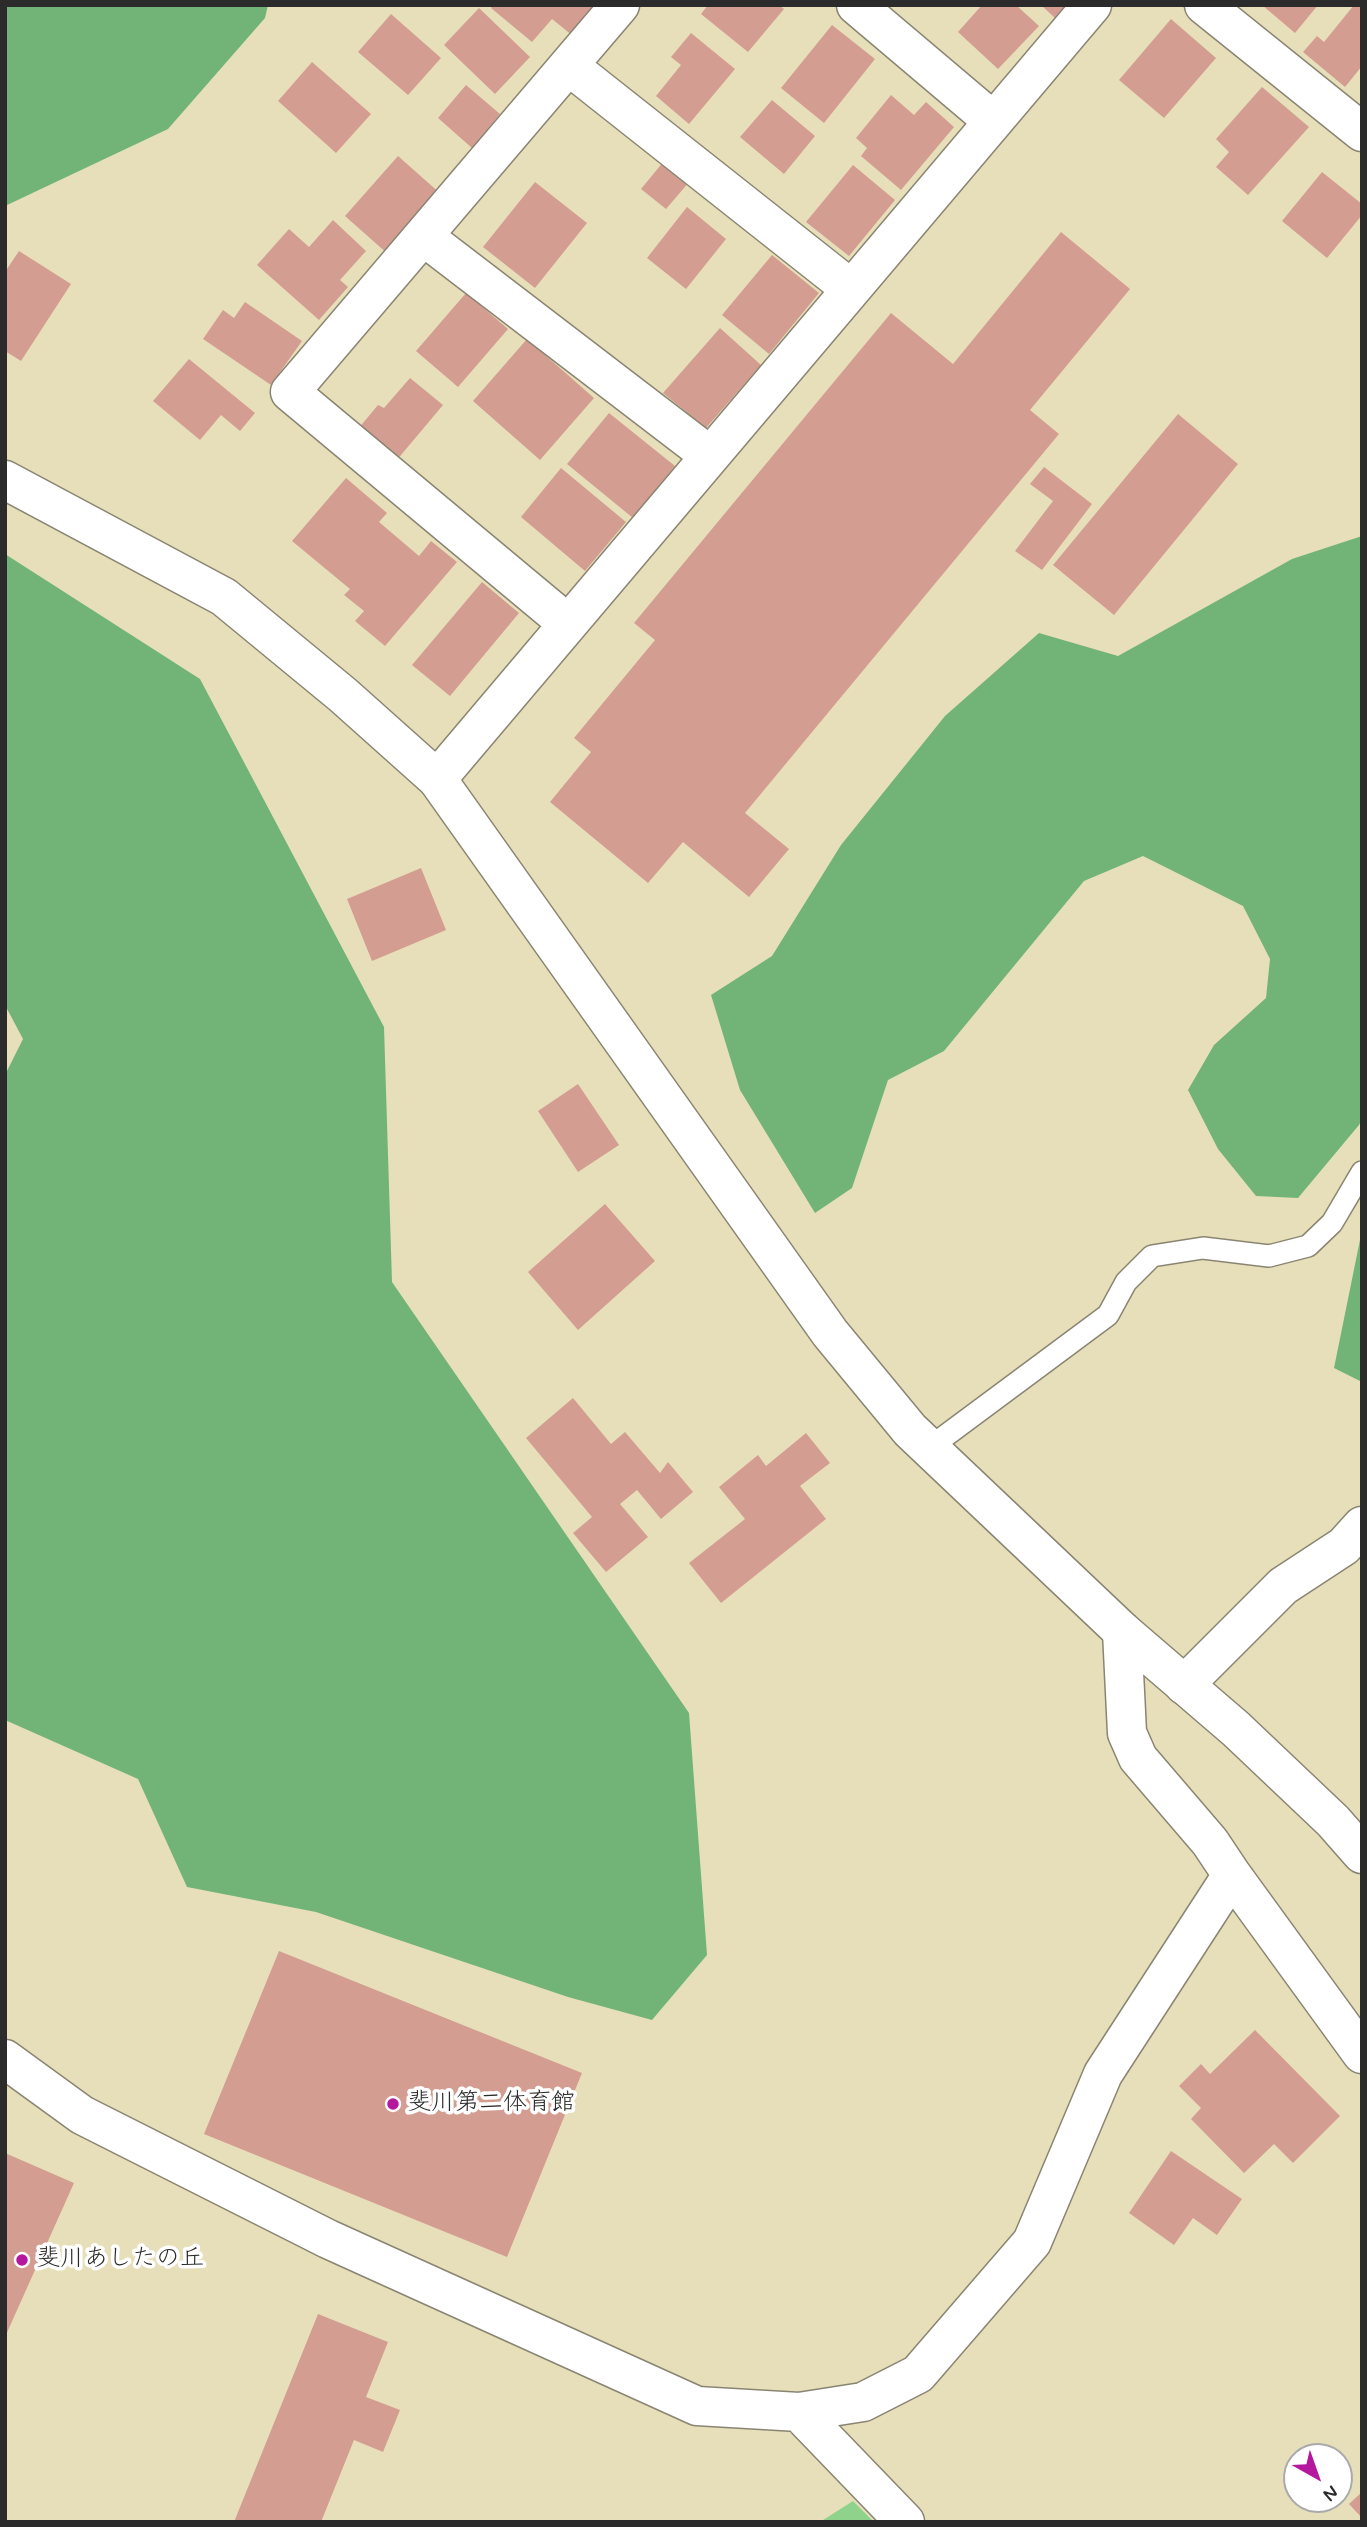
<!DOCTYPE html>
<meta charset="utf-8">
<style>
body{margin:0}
#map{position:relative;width:1367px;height:2527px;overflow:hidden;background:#e7dfba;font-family:Mynerve,sans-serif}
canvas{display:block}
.frame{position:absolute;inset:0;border:7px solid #2b2b2b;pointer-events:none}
.north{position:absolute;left:1283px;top:2443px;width:70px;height:70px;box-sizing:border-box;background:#fff;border:2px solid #aaa;border-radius:50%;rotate:140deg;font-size:19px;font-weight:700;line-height:28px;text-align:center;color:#2b2b2b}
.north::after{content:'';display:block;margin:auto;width:24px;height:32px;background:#b5179e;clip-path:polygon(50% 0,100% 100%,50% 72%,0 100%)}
</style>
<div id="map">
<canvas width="1367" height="2527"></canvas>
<div class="frame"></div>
<div class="north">N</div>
</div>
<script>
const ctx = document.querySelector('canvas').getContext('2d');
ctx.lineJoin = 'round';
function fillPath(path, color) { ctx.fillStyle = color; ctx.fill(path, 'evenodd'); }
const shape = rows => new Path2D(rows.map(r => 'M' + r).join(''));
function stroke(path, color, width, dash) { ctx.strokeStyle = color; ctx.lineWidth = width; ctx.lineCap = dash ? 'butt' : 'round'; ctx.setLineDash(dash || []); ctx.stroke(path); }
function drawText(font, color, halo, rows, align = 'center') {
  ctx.font = font + ' Mynerve,"Klee One",sans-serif'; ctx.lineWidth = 7; ctx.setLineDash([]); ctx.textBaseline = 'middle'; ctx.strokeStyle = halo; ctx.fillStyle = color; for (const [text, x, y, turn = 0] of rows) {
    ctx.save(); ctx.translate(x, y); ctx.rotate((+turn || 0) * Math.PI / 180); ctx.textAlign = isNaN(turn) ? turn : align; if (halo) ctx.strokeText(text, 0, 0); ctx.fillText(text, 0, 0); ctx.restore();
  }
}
fillPath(shape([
 [853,2501,874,2522,820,2522]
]), '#8ed28b');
fillPath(shape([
 [5,5,268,5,265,18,168,129,5,206],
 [1362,536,1362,1119,1359,1125,1298,1198,1256,1196,1218,1149,1188,1090,1214,1045,1266,998,1270,959,1243,906,1143,856,1084,881,944,1051,888,1080,852,1188,815,1213,740,1090,711,995,772,956,841,845,945,716,1039,633,1118,656,1292,559],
 [5,554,200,679,384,1027,392,1282,689,1713,707,1955,652,2020,568,1997,316,1912,187,1887,138,1779,5,1720,5,1075,23,1039,5,1005],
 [1362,1230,1362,1382,1334,1368]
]), '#72b477');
fillPath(shape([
 [493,5,598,5,573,36,552,19,532,42,491,8],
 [708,5,779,5,784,9,748,52,701,14],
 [982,5,1016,5,1039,26,998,69,958,32],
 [1041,5,1066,5,1055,18],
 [1262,5,1318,5,1295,33],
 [1354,5,1362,5,1362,66,1345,87,1303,52,1317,36,1324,42],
 [479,8,530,57,495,94,444,45],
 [391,14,441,58,408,95,358,52],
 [1171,19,1216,58,1164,118,1119,80],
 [832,25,875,59,824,123,781,88],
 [691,33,735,69,689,124,656,96,681,65,671,57],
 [312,62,371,114,336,153,278,101],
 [466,85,500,114,472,148,438,118],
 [1262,87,1309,127,1248,195,1216,167,1229,152,1216,139],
 [891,95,914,115,926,102,954,127,901,190,861,156,867,148,856,138],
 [772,100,815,136,784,174,740,137],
 [398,156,442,195,389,255,345,216],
 [664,161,690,181,666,209,641,189],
 [853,165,895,200,849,256,806,222],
 [1322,172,1362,204,1362,215,1327,258,1282,221],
 [535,182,587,223,535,288,483,247],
 [687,207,726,239,686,289,647,258],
 [333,220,366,251,340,280,348,287,319,320,257,265,289,229,309,247],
 [1061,232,1130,289,1030,410,1059,434,745,813,789,849,749,897,683,842,648,883,550,802,591,752,574,738,655,640,634,623,891,313,953,364],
 [19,251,71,284,21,361,5,351,5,272],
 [772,255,819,293,769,354,722,315],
 [466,293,508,329,458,387,416,351],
 [245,302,302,341,271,385,203,339,223,310,234,318],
 [720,328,761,365,706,428,663,393],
 [527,339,594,398,540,460,473,401],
 [189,359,255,413,240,431,221,415,200,440,153,401],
 [410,378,443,405,396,461,358,429,378,405,384,408],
 [609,413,675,466,633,518,567,464],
 [1178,414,1238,464,1114,615,1053,565],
 [1044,467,1092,504,1042,570,1015,551,1053,501,1030,484],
 [561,468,626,522,585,571,521,517],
 [346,478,387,513,379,522,419,556,431,541,457,562,385,646,355,621,364,611,344,595,350,589,292,541],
 [482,582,519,613,450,696,412,665],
 [421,868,446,930,372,961,347,899],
 [578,1084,619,1145,578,1172,538,1111],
 [605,1204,655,1261,578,1330,528,1272],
 [573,1398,611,1444,625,1432,660,1473,668,1462,693,1492,661,1519,637,1490,620,1504,648,1537,606,1572,573,1533,592,1517,526,1438],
 [806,1433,830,1463,800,1486,826,1519,721,1603,689,1563,745,1519,719,1487,758,1455,766,1466],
 [279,1951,582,2073,507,2257,204,2134],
 [1255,2030,1340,2116,1293,2163,1274,2144,1244,2173,1191,2119,1201,2108,1179,2086,1201,2064,1210,2074],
 [1171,2151,1242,2199,1217,2235,1193,2218,1174,2245,1129,2213],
 [5,2153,74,2183,5,2337],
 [318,2314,388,2342,366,2397,400,2410,383,2452,354,2440,321,2522,234,2522],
 [1362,2492,1362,2518,1349,2504]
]), '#d49d91');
const lane = shape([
 [929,1448,1108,1315,1126,1282,1152,1256,1203,1248,1269,1256,1308,1246,1332,1223,1362,1172]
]);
const street = shape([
 [856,5,993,121],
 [1204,5,1362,132],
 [569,66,851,289],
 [423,236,709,455],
 [567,623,290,392,620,5],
 [437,779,1092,5],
 [1184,1685,1283,1586,1344,1546,1362,1526],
 [1232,1875,1362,2054],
 [5,2059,82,2115,328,2239,697,2406,799,2412,863,2402,918,2374,1032,2242,1103,2074,1232,1875,1210,1842,1138,1758,1127,1733,1122,1631],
 [799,2412,905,2522]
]);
const secondary = shape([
 [5,480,224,597,343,695,437,779,830,1333,910,1430,1122,1631,1236,1729,1333,1821,1362,1854]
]);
stroke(lane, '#898572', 24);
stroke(street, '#898572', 41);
stroke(secondary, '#898572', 41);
stroke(lane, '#fff', 21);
stroke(street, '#fff', 38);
stroke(secondary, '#fff', 38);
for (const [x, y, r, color] of [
 [393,2104,7,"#b5179e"],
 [22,2260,7,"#b5179e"]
]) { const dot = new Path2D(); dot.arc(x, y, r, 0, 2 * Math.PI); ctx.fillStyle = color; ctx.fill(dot); stroke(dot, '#fff', 2.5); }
drawText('24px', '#2b2b2b', '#fff', [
 ["斐川第二体育館",407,2104],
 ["斐川あしたの丘",36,2260]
], 'left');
</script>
